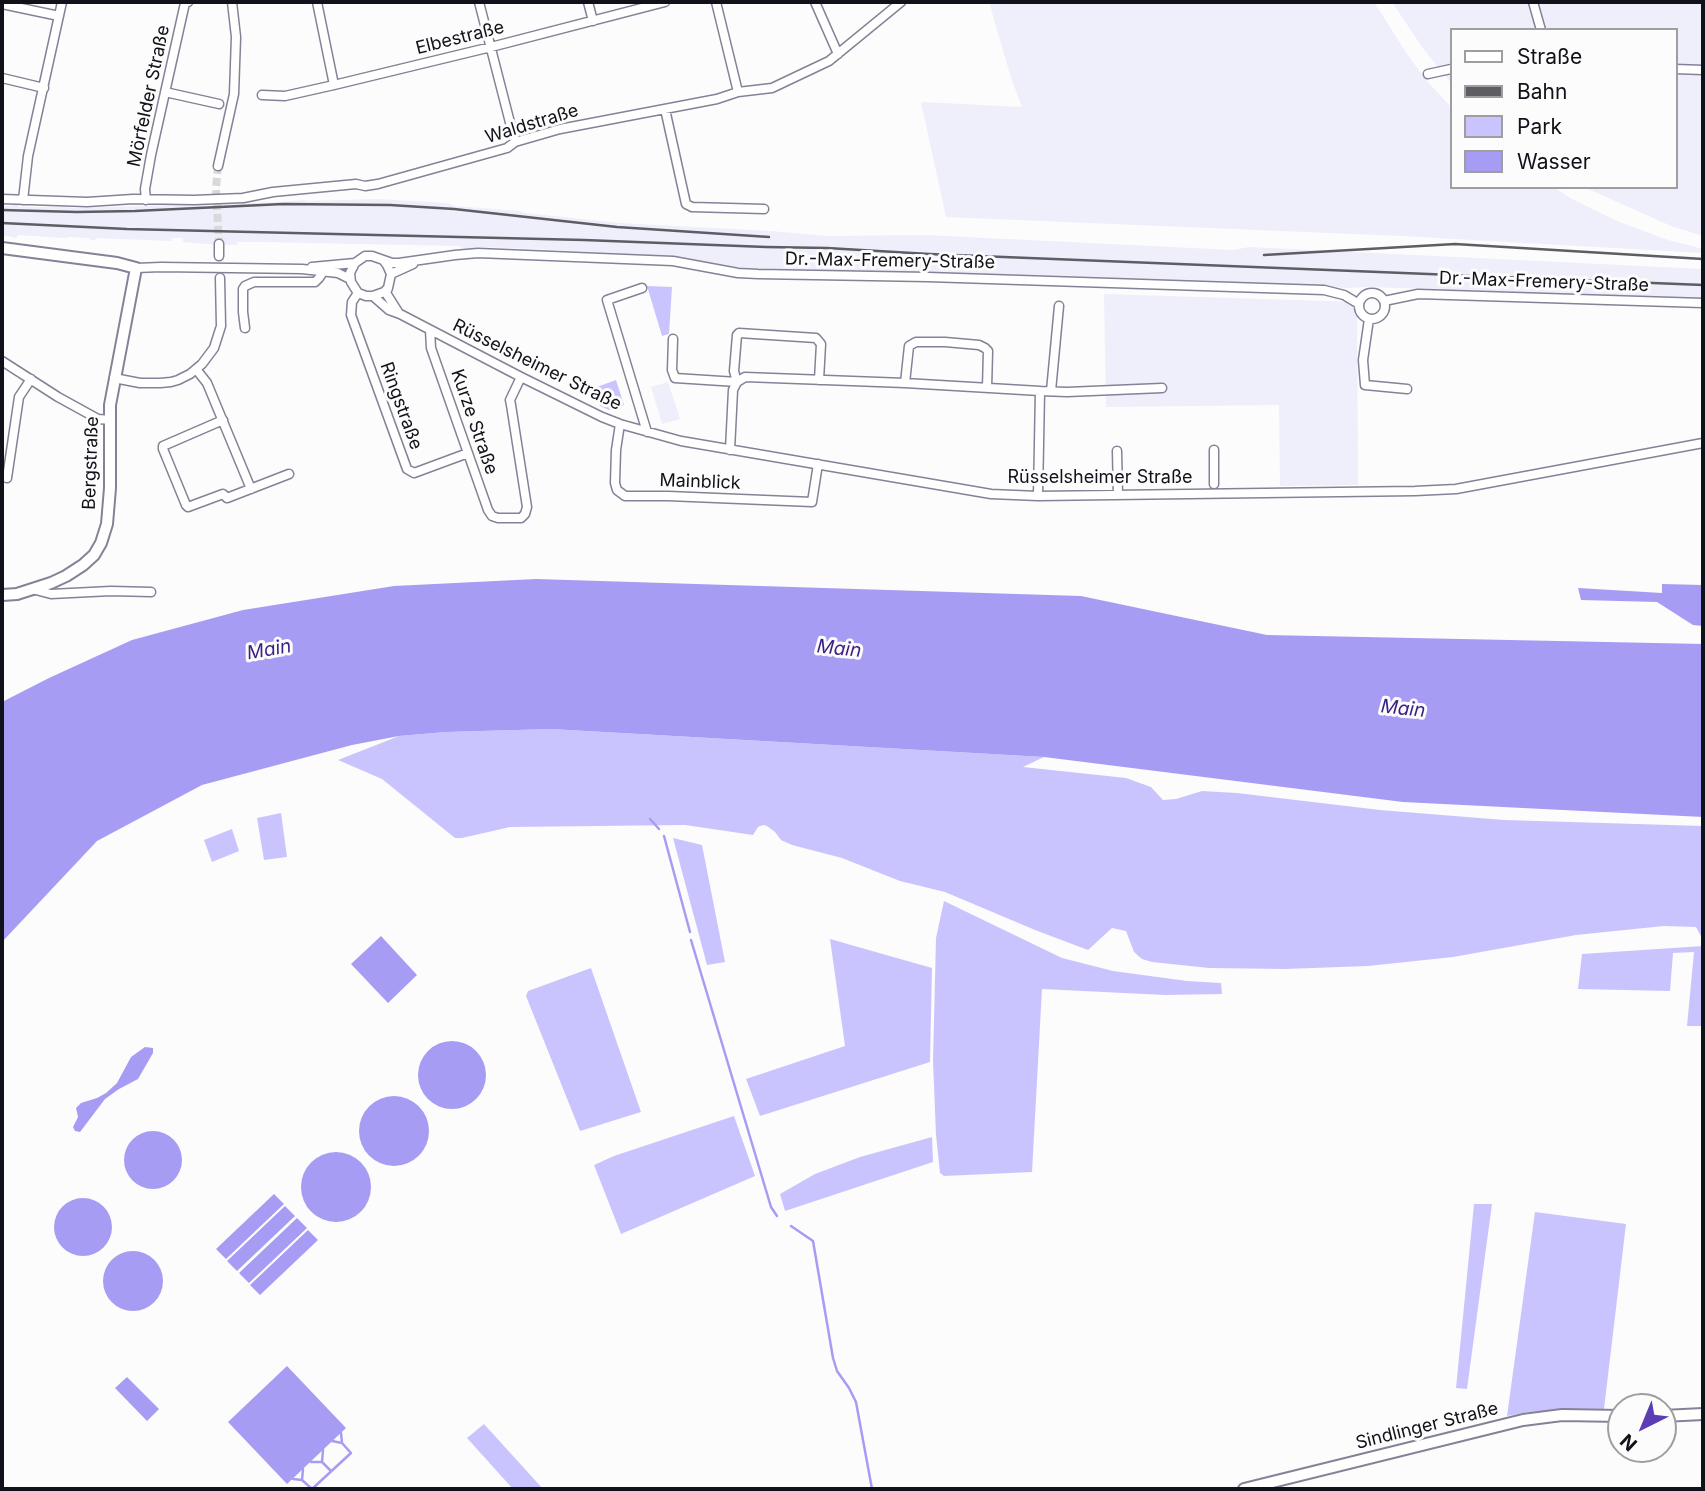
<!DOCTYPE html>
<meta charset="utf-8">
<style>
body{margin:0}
#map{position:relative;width:1705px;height:1491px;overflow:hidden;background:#fcfcfc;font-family:Inter,sans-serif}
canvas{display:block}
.frame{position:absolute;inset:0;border:4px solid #111119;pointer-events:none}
.legend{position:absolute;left:1450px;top:28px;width:228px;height:161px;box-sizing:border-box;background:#fcfcfc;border:2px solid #9e9ea1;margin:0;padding:9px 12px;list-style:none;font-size:21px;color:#111119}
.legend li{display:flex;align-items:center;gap:14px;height:35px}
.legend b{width:35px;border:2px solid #9e9ea1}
.north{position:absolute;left:1607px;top:1393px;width:70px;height:70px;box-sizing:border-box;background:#fcfcfc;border:2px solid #9e9ea1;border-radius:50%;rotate:223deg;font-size:19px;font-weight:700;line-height:28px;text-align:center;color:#111119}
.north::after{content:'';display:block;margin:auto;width:24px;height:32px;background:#5b3db5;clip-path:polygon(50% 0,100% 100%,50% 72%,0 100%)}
</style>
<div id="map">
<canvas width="1705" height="1491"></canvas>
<div class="frame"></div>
<ul class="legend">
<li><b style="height:9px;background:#fff"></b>Straße</li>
<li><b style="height:9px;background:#5d5d63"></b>Bahn</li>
<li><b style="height:19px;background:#cac4fe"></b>Park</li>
<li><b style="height:19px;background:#a79cf3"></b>Wasser</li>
</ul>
<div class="north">N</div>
</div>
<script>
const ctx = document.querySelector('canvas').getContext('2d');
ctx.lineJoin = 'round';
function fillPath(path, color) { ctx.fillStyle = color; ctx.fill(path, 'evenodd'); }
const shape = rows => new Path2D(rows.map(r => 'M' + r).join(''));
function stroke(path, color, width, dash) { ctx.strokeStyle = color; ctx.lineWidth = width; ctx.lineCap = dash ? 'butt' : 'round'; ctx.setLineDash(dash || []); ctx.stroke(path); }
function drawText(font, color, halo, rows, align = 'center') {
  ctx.font = font + ' Inter,sans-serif'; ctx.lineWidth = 6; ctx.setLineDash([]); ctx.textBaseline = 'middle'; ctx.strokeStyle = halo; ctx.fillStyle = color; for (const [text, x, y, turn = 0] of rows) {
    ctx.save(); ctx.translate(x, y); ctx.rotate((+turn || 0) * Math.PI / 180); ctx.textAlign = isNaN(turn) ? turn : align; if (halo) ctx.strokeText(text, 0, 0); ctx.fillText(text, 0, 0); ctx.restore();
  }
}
fillPath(shape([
 [989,2,1374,2,1407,54,1426,80,1451,107,1451,187,1553,187,1572,199,1619,222,1668,240,1703,249,1703,253,1402,236,946,217,921,102,1022,107,1011,78],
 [1392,2,1703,2,1703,236,1671,226,1584,187,1675,187,1675,30,1451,30,1451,83,1422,47],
 [377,199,448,203,454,206,520,211,525,213,620,223,771,231,826,236,925,235,1233,250,1249,247,1703,269,1703,298,1368,287,1348,288,1064,276,753,270,661,256,535,249,479,247,466,249,459,246,259,242,237,242,237,245,208,244,183,242,183,238,172,238,172,241,96,238,95,240,90,240,89,238,69,237,65,238,17,235,17,238,2,235,2,206,11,206,12,205,18,205,19,207,63,207,75,208,283,202,302,200,309,201],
 [1104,294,1357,302,1358,485,1280,486,1279,405,1106,407],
 [668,382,680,419,662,424,651,387]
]), '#efeefb');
fillPath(shape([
 [647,286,672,287,669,334,662,336],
 [616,380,624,405,609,410,600,406,594,388],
 [551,729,1044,757,1023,767,1126,778,1151,787,1163,800,1176,799,1202,791,1237,793,1380,810,1504,820,1703,826,1703,940,1696,927,1664,926,1576,935,1453,957,1368,966,1285,969,1209,968,1152,962,1142,959,1134,952,1126,931,1112,928,1088,950,1035,930,945,892,900,881,842,858,792,845,781,840,775,832,767,826,763,825,758,827,753,835,685,825,510,827,462,838,455,838,382,779,338,760,399,736,446,732],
 [281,813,287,857,264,860,257,818],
 [232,829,239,851,212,862,204,840],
 [673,838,702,845,725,962,707,965],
 [944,901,1062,958,1113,971,1187,981,1221,983,1222,994,1165,995,1042,989,1032,1172,944,1176,940,1173,936,1135,933,1061,936,938],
 [830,939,932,968,930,1062,760,1116,746,1079,845,1046],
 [1703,946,1703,1026,1687,1026,1694,952,1673,953,1670,991,1578,989,1582,954],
 [591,968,641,1112,580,1131,526,996,528,991],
 [734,1116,755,1176,621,1234,594,1165,614,1156],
 [932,1137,933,1162,785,1211,780,1194,815,1174,860,1157],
 [1474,1204,1492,1204,1467,1389,1456,1388],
 [1535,1212,1626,1224,1604,1409,1529,1412,1507,1416],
 [484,1424,543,1489,513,1489,467,1438]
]), '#cac4fe');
fillPath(shape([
 [536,579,1081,596,1267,635,1703,644,1703,817,1403,802,1044,757,551,729,446,732,399,736,352,745,202,785,97,841,2,942,2,702,49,678,132,640,243,610,394,586],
 [1662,584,1703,585,1703,626,1693,625,1657,602,1581,600,1578,588,1662,593],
 [381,936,417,975,388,1003,351,964],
 '418 1075a34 34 0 1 1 68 0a34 34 0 1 1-68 0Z',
 [145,1047,153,1048,153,1053,138,1079,119,1089,105,1099,80,1132,75,1131,73,1127,78,1117,76,1108,81,1103,97,1098,106,1093,117,1083,131,1057],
 '359 1131a35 35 0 1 1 70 0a35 35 0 1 1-70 0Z',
 '124 1160a29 29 0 1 1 58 0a29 29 0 1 1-58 0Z',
 '301 1187a35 35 0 1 1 70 0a35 35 0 1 1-70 0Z',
 [274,1194,284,1204,226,1259,216,1249],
 '54 1227a29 29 0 1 1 58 0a29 29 0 1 1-58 0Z',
 [285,1206,295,1216,237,1271,227,1261],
 [297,1218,307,1228,249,1283,239,1273],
 [308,1230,318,1240,260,1295,250,1285],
 '103 1281a30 30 0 1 1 60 0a30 30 0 1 1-60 0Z',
 [287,1366,346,1428,287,1484,228,1422],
 [127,1377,159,1409,147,1421,115,1388]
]), '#a79cf3');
stroke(shape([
 [650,819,659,829],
 [664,836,690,932],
 [691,940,771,1207,777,1216],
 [791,1226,813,1241,833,1358,837,1371,849,1388,856,1402,872,1489],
 [341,1433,342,1443],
 [311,1462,322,1462,331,1471],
 [322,1462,323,1450],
 [293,1479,302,1480,312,1489],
 [302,1480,303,1469],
 [312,1489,351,1453,342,1443,332,1441]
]), '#a79cf3', 2.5);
stroke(shape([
 [218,166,216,189,219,244]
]), '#d9d9da', 8, [8, 4]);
const street = shape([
 [317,2,334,85],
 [479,2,515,142],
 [588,2,593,21],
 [716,2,738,92],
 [815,2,838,54],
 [1533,2,1541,30],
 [2,4,59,16],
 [1675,69,1703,70],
 [1428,74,1451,69],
 [2,78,44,88],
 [165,92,219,104],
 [262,95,285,96,334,85,491,47,665,2],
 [665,109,686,204,692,207,764,209],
 [218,166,234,94,236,37,232,2],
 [2,199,87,202,133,199,194,200,243,198,273,192,356,184,365,186,378,184,507,148,515,142,560,129,717,99,738,92,772,88,829,61,901,2],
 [23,200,28,156,62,2],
 [146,200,145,189,151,155,185,3,188,2],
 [219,244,219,256],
 [384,261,387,265,391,274,388,288,384,292,373,296,366,296,358,293,351,282,350,273,355,263,365,256,372,256,392,263,399,263,455,255,478,253,673,261,738,273,758,274,928,277,1324,290,1344,295,1359,304],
 [312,267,355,263],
 [136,268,161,267,302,269,338,273,350,279],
 [391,274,413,264],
 [388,288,386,293,398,312],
 [642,288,607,300,647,432],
 '1359 306a13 13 0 1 1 26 0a13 13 0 1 1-26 0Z',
 [358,293,352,302,351,315,407,469,414,473,468,453],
 [373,296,389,310,400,314,521,377,602,417,620,424,681,441,991,494,1038,496,1415,491,1456,489,1703,443],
 [1384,301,1418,294,1703,303],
 [1369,319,1363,360,1365,385,1407,389],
 [245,328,243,312,243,289,245,286,254,282,315,282,319,278,323,272],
 [430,330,431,348,488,510,492,516,498,518,521,518,525,514,527,507,511,405,510,400,521,377],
 [673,339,672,370,675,378,737,382,734,371,737,335,739,333,816,338,821,344,819,380],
 [2,361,58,397,98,419,111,420],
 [196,369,207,383,251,489],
 [114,378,140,383,160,383,171,382,178,380,190,374,202,364,214,348,221,326,220,278],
 [905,383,909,346,916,342,945,342,979,345,985,348,988,351,987,388],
 [1040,391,1067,392,1162,388],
 [1051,391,1059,306],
 [223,420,163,446,163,449,186,505,188,507,223,494,227,498,289,474],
 [620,424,616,450,615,483,617,490,625,496,668,496,812,502,818,464],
 [730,450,733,390,737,382,745,377,905,383,1040,391,1038,496],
 [1214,450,1214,484],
 [1117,451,1118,495],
 [7,478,19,397,31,379],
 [32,589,51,594,111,591,151,592]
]);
const secondary = shape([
 [2,248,117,263,136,268,110,405,110,488,107,524,101,543,94,555,83,565,66,576,51,583,17,594,2,595],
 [1663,1416,1703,1414],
 [1244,1489,1523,1420,1562,1415,1621,1416]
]);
stroke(street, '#848297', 11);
stroke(secondary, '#848297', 14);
stroke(street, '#fff', 8);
stroke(secondary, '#fff', 10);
stroke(shape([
 [2,210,77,212,135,211,283,204,390,205,454,209,617,227,769,237],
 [2,223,127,229,584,240,766,247,827,248,929,254,1703,285],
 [1264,255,1455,244,1703,259]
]), '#5d5d63', 2.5);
drawText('18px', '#111119', '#fcfcfc', [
 ["Elbestraße",460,38,-14],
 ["Mörfelder Straße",149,96,-78],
 ["Waldstraße",532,124,-17],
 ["Dr.-Max-Fremery-Straße",890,261,1],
 ["Dr.-Max-Fremery-Straße",1544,282,2],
 ["Rüsselsheimer Straße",537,365,26],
 ["Ringstraße",401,406,70],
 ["Kurze Straße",474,422,71],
 ["Bergstraße",91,463,-88],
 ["Rüsselsheimer Straße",1100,478],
 ["Mainblick",700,482,2],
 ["Sindlinger Straße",1427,1426,-14]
]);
drawText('italic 19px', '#3b1e81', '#fcfcfc', [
 ["Main",839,649,6],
 ["Main",269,650,-10],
 ["Main",1403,709,6]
]);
</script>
